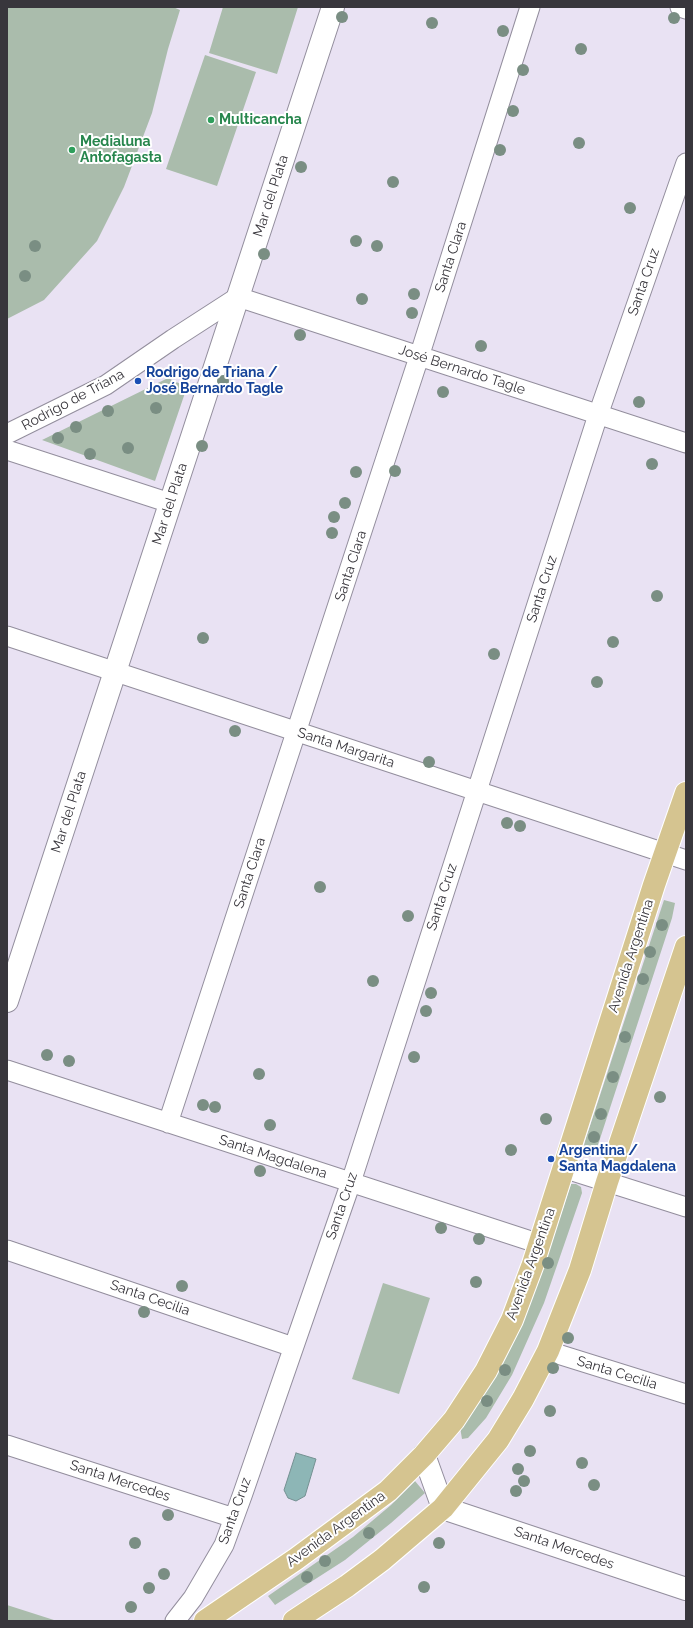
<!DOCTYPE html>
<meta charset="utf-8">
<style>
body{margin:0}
#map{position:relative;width:693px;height:1628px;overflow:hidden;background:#e9e2f3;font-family:Raleway,sans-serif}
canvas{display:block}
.frame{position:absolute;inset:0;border:8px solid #38363c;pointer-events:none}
</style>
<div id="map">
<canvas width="693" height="1628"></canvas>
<div class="frame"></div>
</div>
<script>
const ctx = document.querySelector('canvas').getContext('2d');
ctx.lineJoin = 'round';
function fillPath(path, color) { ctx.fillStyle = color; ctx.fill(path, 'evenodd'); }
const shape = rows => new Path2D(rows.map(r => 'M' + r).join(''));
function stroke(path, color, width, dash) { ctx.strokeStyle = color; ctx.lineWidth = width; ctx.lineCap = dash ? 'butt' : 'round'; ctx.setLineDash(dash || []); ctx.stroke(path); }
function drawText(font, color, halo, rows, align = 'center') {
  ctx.font = font + ' Raleway,sans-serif'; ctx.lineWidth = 4; ctx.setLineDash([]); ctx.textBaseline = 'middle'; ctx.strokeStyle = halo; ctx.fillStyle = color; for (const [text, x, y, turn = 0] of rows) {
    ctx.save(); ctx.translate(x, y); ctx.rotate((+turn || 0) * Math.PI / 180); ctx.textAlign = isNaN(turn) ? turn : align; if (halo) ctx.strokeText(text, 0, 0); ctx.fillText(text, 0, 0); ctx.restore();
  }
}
fillPath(shape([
 [7,7,173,7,180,10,168,49,152,113,124,187,97,241,44,300,7,319],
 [223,7,298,7,277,74,209,53],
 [205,55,256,72,217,186,166,169],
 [168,378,187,387,155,481,42,440],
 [664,900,675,903,672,918,595,1154,590,1157,585,1155,583,1150,585,1141],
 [571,1184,576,1184,581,1187,582,1193,544,1303,512,1375,486,1418,468,1438,462,1439,460,1427,480,1401,501,1366,539,1281],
 [383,1283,430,1298,399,1394,352,1379],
 [415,1481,425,1493,391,1523,345,1560,275,1605,268,1596,353,1537,391,1505],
 [7,1605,57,1621,7,1621]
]), '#aabcac');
const water = shape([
 [296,1453,316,1459,305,1496,296,1501,288,1498,284,1490,296,1453]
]);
fillPath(water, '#8db6b6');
stroke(water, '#749091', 1);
const minor = shape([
 [680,7,686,9],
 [7,434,106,385,173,339,238,297,686,443],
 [7,450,170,503],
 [7,636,686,860],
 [7,1070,540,1244],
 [168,1123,419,357,530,7],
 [563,1168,686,1207],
 [7,1250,293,1347],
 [548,1351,686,1394],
 [7,1445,234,1518],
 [175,1621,193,1598,224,1545,242,1496,351,1182,598,415,686,163]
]);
const tertiary = shape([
 [7,1001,333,7],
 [424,1455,443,1508,686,1589]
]);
const primary = shape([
 [205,1621,296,1559,388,1491,424,1455,454,1420,486,1371,512,1320,533,1264,654,885,686,793],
 [294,1621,347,1586,382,1560,443,1508,498,1440,523,1399,548,1351,580,1270,607,1182,686,947]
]);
stroke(minor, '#938e9d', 21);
stroke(tertiary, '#938e9d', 24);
stroke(primary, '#fff', 24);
stroke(minor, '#fff', 19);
stroke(tertiary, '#fff', 22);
stroke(primary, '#d5c490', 22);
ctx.fillStyle = '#7a8e83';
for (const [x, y] of [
 [342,17],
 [674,18],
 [432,23],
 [503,31],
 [581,49],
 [523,70],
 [513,111],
 [579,143],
 [500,150],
 [301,167],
 [393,182],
 [630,208],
 [356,241],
 [35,246],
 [377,246],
 [264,254],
 [25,276],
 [414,294],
 [362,299],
 [412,313],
 [300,335],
 [481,346],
 [223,381],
 [443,392],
 [639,402],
 [156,408],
 [108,411],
 [76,427],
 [58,438],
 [202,446],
 [128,448],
 [90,454],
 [652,464],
 [395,471],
 [356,472],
 [345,503],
 [334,517],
 [332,533],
 [657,596],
 [203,638],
 [613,642],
 [494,654],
 [597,682],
 [235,731],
 [429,762],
 [507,823],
 [520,826],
 [320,887],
 [408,916],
 [662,925],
 [650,952],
 [643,979],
 [373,981],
 [431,993],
 [426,1011],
 [625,1037],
 [47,1055],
 [414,1057],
 [69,1061],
 [259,1074],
 [613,1077],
 [660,1097],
 [203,1105],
 [215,1107],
 [601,1114],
 [546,1119],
 [270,1125],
 [594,1137],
 [511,1150],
 [260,1171],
 [441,1228],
 [479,1239],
 [548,1263],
 [476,1282],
 [182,1286],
 [144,1312],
 [568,1338],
 [553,1368],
 [505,1370],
 [487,1401],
 [550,1411],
 [530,1451],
 [582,1463],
 [518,1469],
 [524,1481],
 [594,1485],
 [516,1491],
 [168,1515],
 [369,1533],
 [135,1543],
 [439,1543],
 [325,1561],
 [164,1574],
 [307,1577],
 [424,1587],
 [149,1588],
 [131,1607]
]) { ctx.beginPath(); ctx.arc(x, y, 6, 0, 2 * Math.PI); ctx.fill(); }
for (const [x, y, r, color] of [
 [211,120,4,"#2e9e5b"],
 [72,150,4,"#2e9e5b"],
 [138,381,4,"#1a4fb4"],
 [551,1159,4,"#1a4fb4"]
]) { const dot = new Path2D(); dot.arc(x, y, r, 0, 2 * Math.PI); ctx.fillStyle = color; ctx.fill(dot); stroke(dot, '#fff', 1.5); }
drawText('bold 14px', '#27864d', '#fff', [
 ["Multicancha",219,120],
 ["Medialuna",80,142],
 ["Antofagasta",80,158]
], 'left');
drawText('14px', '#38363c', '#fff', [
 ["Mar del Plata",271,196,-72],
 ["Santa Clara",451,257,-72],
 ["Santa Cruz",644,282,-71],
 ["José Bernardo Tagle",462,370,18],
 ["Rodrigo de Triana",73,400,-28],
 ["Mar del Plata",170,504,-72],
 ["Santa Clara",351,566,-72],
 ["Santa Cruz",542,589,-72],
 ["Santa Margarita",346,748,18],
 ["Mar del Plata",69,812,-72],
 ["Santa Clara",250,873,-72],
 ["Santa Cruz",442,897,-72],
 ["Avenida Argentina",631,956,-72],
 ["Santa Magdalena",273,1157,18],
 ["Santa Cruz",342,1206,-71],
 ["Avenida Argentina",531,1264,-70],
 ["Santa Cecilia",150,1298,19],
 ["Santa Cecilia",617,1373,17],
 ["Santa Mercedes",120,1481,18],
 ["Santa Cruz",235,1511,-70],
 ["Avenida Argentina",336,1529,-36],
 ["Santa Mercedes",564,1548,19]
]);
drawText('bold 14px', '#164399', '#fff', [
 ["Rodrigo de Triana /",146,373],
 ["José Bernardo Tagle",146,389],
 ["Argentina /",559,1151],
 ["Santa Magdalena",559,1167]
], 'left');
</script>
